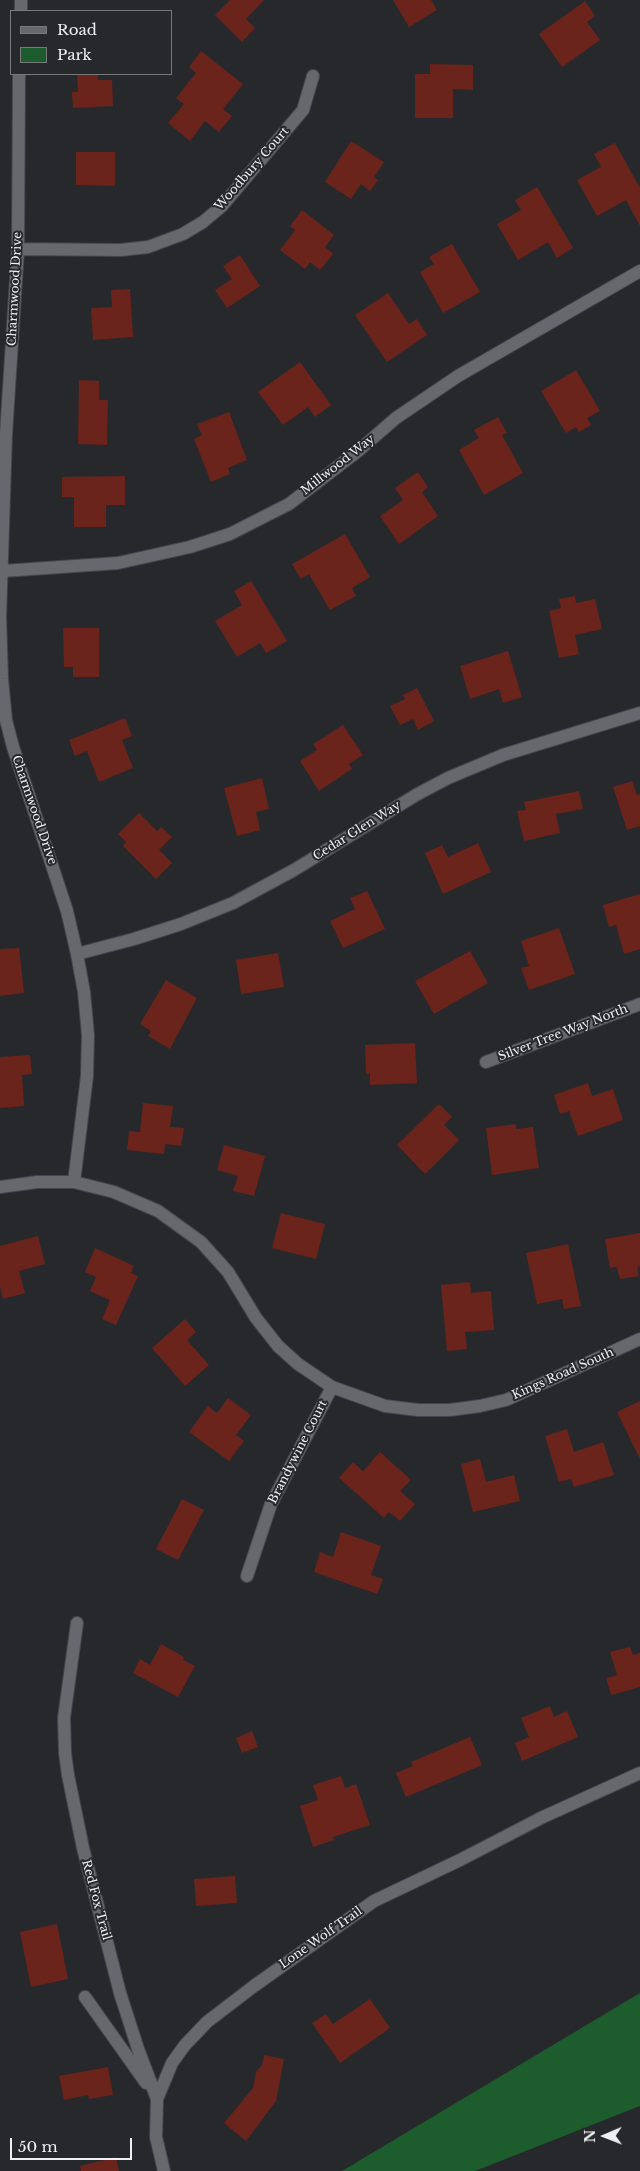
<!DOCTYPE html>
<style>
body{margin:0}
#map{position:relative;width:640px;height:2171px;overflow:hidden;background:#27282c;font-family:"Libre Baskerville",serif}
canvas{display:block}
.legend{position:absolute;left:10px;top:10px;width:162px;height:65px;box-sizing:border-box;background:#27282c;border:1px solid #76787b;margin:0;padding:6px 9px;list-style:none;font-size:15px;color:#edeff1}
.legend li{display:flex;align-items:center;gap:10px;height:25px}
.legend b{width:25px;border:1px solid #76787b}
.north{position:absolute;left:580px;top:2111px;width:50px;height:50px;-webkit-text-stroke:4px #27282c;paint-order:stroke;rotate:269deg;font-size:14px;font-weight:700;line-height:20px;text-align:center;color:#edeff1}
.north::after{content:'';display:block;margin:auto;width:18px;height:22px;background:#edeff1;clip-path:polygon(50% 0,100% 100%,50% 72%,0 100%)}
.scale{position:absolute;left:10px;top:2138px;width:122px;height:22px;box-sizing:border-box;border:2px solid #edeff1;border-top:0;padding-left:6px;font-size:15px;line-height:18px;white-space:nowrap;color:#edeff1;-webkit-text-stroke:4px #27282c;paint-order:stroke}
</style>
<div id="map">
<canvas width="640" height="2171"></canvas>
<ul class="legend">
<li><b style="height:6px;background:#66686d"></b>Road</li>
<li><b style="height:14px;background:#1d5d2d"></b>Park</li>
</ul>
<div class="north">N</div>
<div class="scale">50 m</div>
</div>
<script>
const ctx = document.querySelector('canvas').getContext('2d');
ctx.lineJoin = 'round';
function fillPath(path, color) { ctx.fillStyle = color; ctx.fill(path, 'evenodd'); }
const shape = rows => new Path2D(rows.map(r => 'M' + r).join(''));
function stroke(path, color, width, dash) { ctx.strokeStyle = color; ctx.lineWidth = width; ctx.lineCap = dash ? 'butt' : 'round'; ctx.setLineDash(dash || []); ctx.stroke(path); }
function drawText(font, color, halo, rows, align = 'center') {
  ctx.font = font + ' "Libre Baskerville",serif'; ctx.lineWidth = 4; ctx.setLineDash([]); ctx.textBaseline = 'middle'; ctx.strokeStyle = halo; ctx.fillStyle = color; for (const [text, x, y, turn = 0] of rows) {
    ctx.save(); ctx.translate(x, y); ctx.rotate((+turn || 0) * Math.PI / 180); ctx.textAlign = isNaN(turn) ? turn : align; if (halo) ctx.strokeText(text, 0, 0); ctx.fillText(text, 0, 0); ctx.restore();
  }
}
fillPath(shape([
 [640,1993,640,2106,475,2171,342,2171]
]), '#1d5d2d');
fillPath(shape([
 [230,0,264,0,246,19,255,28,242,42,215,15],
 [393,0,431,0,437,10,409,27],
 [585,1,595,16,587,22,600,40,562,67,539,34],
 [201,51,243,84,223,109,232,116,219,132,205,121,190,141,168,123,184,104,176,98,196,73,189,67],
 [430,64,473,65,473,90,453,89,453,118,415,118,415,74,430,74],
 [77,74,98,74,98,80,112,80,113,106,73,108,72,92,78,92],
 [351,141,384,162,374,177,378,180,370,191,361,184,351,199,325,182],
 [615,143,640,188,640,226,626,200,597,216,577,180,601,167,594,154],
 [76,152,115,152,115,186,76,185],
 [537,187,573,248,557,258,548,242,518,260,497,224,521,210,515,200],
 [302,210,334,235,325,247,333,254,320,270,310,262,305,269,280,250,295,230,290,226],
 [452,244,480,292,443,313,420,272,434,264,429,257],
 [240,255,260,286,227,308,215,290,232,279,223,266],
 [130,289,133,337,93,340,91,308,112,307,111,290],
 [388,293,409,324,417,319,427,335,387,362,355,315],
 [300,362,331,405,315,417,308,407,283,425,258,392],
 [576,370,600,411,587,418,591,425,579,432,576,427,566,433,541,391],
 [79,380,99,381,99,400,108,400,107,445,78,444],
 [229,412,247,460,228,468,230,474,211,482,194,439,202,435,197,424],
 [498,417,507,433,502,435,523,473,484,495,459,450,479,438,474,430],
 [418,472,428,487,422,492,438,516,399,544,380,516,403,500,395,488],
 [125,476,125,505,106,505,106,527,74,527,74,497,62,497,62,477],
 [345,534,370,577,352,588,356,596,330,610,309,574,301,579,292,564],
 [251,581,287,641,266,653,260,643,237,657,215,621,242,605,234,591],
 [575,596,576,603,595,599,602,629,575,635,579,654,559,658,549,611,561,608,559,599],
 [63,628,99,628,99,677,73,677,73,667,64,667],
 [508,651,522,697,503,703,499,689,470,699,460,666],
 [417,688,434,721,418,730,413,719,400,725,390,706,405,699,403,695],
 [125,718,132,736,122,740,133,768,99,782,87,751,75,756,69,740],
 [343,725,363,755,349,764,352,769,319,791,300,761,317,750,313,744],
 [262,778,269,809,256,812,260,830,237,836,224,788],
 [632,781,637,795,640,794,640,826,627,830,613,787],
 [579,791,583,809,556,814,560,833,524,841,517,811,526,810,524,802],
 [139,813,157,831,161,827,172,837,159,850,172,863,156,879,123,846,126,842,118,834],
 [478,843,491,872,443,894,425,853,442,845,448,857],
 [367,891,385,929,343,948,330,921,355,909,350,898],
 [640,894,640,949,624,954,616,925,609,927,603,905],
 [559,928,575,974,529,990,521,968,529,966,521,941],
 [19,948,24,993,0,996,0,949],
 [470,951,488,983,434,1014,415,981],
 [278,953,284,987,241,994,236,960],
 [166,980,197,998,170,1049,148,1036,151,1031,140,1024],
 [415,1043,417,1083,370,1085,370,1074,366,1074,365,1045],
 [30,1055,32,1074,22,1075,24,1106,0,1108,0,1057],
 [588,1083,592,1096,613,1089,623,1120,578,1136,569,1111,560,1114,554,1095],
 [143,1103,173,1106,170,1127,184,1128,181,1146,165,1144,164,1154,127,1150,129,1131,140,1132],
 [439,1104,452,1117,444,1125,459,1140,425,1174,397,1145],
 [516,1124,516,1129,533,1127,539,1168,492,1175,486,1128],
 [224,1145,265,1156,254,1196,233,1191,238,1176,217,1170],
 [281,1213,325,1224,316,1259,272,1248],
 [640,1233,640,1266,637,1267,639,1276,620,1279,617,1267,610,1268,605,1239],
 [38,1236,45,1264,19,1271,25,1293,3,1299,0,1287,0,1246],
 [568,1244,581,1306,564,1309,562,1299,537,1304,526,1253],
 [95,1248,134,1266,131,1273,138,1276,116,1325,102,1319,110,1300,90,1291,96,1277,85,1272],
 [470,1282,471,1293,491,1291,494,1330,465,1332,467,1349,447,1351,441,1285],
 [185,1319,196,1332,187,1340,209,1365,185,1386,152,1348],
 [228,1398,251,1415,236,1435,244,1441,229,1461,189,1432,208,1406,217,1413],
 [640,1401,640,1459,617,1412],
 [567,1429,574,1452,603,1442,614,1475,574,1487,571,1479,559,1482,545,1436],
 [380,1452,411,1480,400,1491,415,1504,400,1521,389,1512,384,1518,339,1478,353,1462,363,1471],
 [480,1459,486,1482,514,1475,520,1501,473,1512,461,1464],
 [182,1499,204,1510,178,1560,156,1549],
 [341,1532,381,1546,371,1575,383,1579,377,1594,314,1572,320,1552,333,1557],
 [161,1644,184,1657,183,1660,195,1666,178,1697,133,1673,140,1659,150,1665],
 [630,1647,633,1655,640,1653,640,1687,611,1695,606,1678,617,1675,610,1652],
 [550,1706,554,1717,567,1711,578,1737,522,1761,515,1743,529,1737,521,1718],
 [252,1731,258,1747,242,1753,236,1738],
 [470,1737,482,1765,406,1797,396,1773,413,1766,411,1762],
 [341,1776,345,1788,356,1784,370,1825,333,1837,334,1840,313,1847,300,1806,318,1800,313,1785],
 [235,1876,237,1903,196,1906,194,1879],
 [57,1924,68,1979,31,1987,20,1932],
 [370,1999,390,2028,340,2063,312,2023,326,2014,333,2024],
 [264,2055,284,2059,276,2101,246,2141,224,2123,253,2088,256,2072,262,2065],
 [108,2067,113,2095,89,2099,88,2095,64,2100,59,2076],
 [116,2157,119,2171,81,2171,80,2166]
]), '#6a241b');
const minor = shape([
 [21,0,21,11],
 [19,74,18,249,6,434,0,617,2,679,6,720,13,747,67,911,77,954,84,992,88,1035,87,1076,74,1182],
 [18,249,121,250,148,247,183,234,203,222,222,206,303,110,313,76],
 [3,571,118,563,190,547,230,534,289,504,358,451,396,418,458,376,640,271],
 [77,954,134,939,181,924,233,903,294,870,416,795,448,778,503,755,640,713],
 [486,1062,640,1004],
 [0,1187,37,1182,74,1182,114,1192,158,1211,201,1242,228,1272,256,1318,278,1346,298,1364,332,1387,385,1406,418,1410,450,1410,480,1406,506,1400,640,1339],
 [247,1576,271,1504,332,1387],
 [77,1623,64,1718,65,1753,68,1775,83,1848,120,1993,138,2049,157,2099,156,2137,164,2171],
 [85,1997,146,2083],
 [157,2099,172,2063,185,2045,207,2022,254,1986,374,1901,460,1860,543,1817,640,1773]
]);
stroke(minor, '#45464a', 14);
stroke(minor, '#66686d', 12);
drawText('12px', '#edeff1', '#27282c', [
 ["Woodbury Court",252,169,-49],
 ["Charmwood Drive",15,289,-87],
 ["Millwood Way",338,465,-38],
 ["Charmwood Drive",34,810,71],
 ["Cedar Glen Way",357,831,-32],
 ["Silver Tree Way North",563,1033,-21],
 ["Kings Road South",563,1374,-24],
 ["Brandywine Court",298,1452,-63],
 ["Red Fox Trail",96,1900,75],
 ["Lone Wolf Trail",321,1938,-35]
]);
</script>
